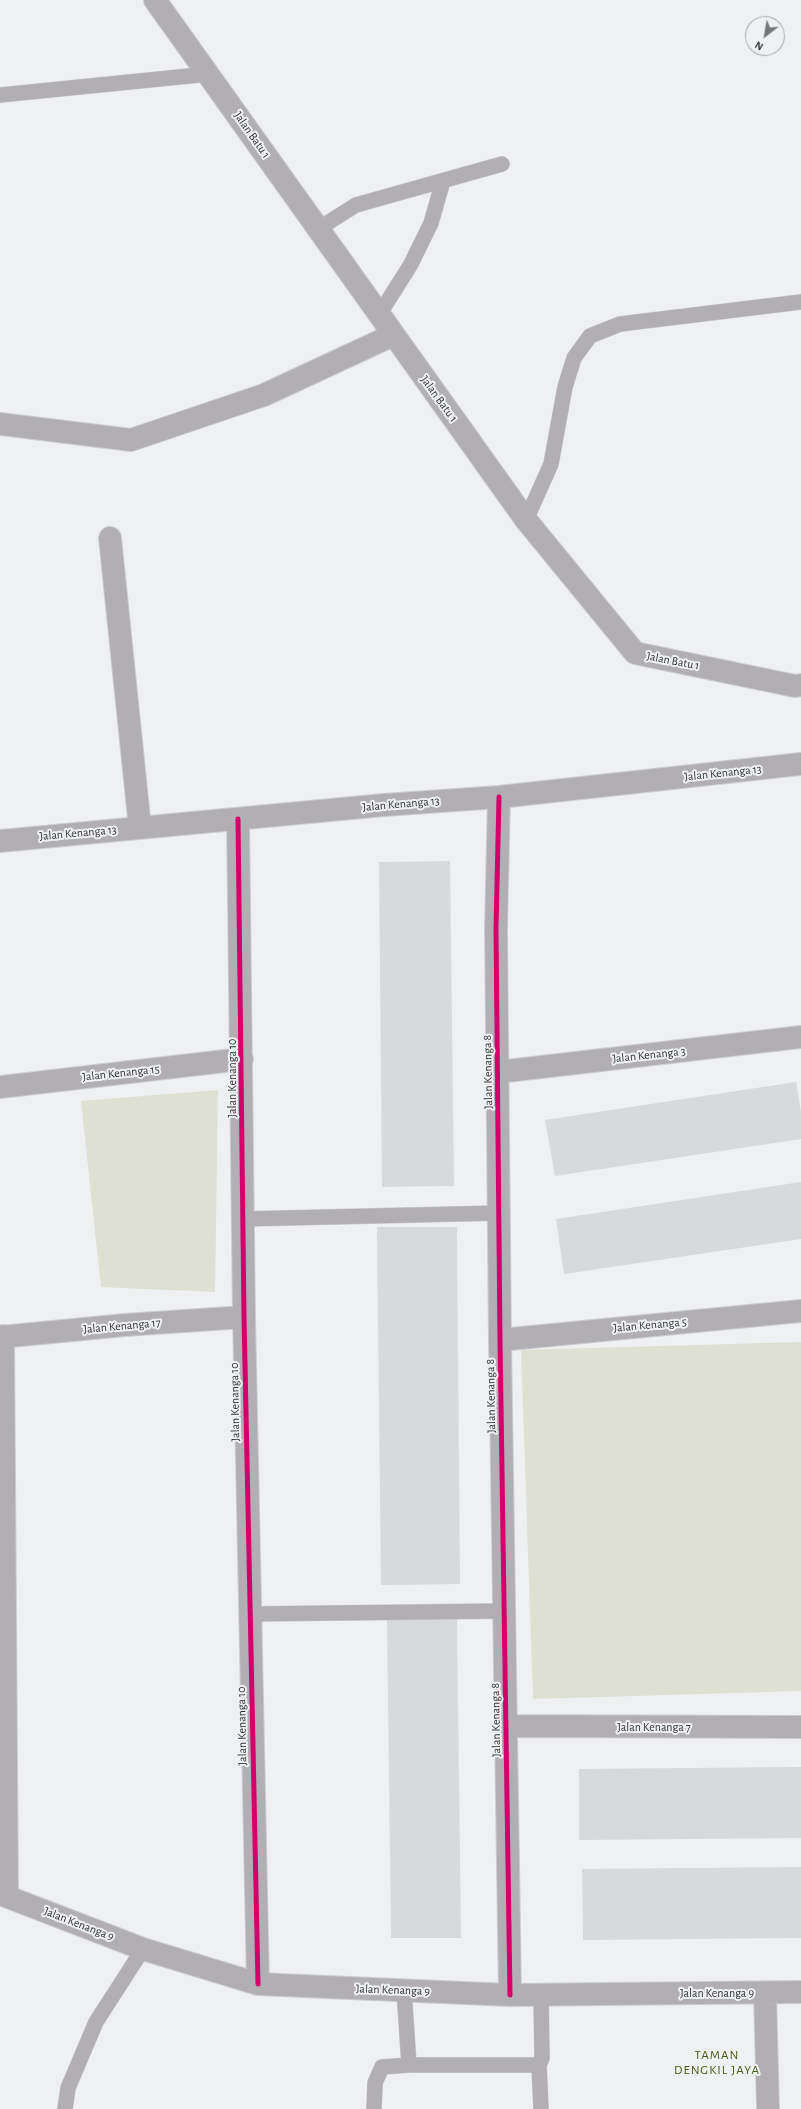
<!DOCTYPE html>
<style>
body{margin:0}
#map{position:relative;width:801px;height:2109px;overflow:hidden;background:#eff0f1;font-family:"Alegreya Sans",sans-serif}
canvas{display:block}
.north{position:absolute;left:745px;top:16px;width:40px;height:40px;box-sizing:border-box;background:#eef0f2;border:1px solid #a3a5a6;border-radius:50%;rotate:211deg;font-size:11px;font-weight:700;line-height:16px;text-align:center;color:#333435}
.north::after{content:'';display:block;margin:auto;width:14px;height:18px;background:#757677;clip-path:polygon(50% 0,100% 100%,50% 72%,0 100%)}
</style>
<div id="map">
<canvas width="801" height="2109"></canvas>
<div class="north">N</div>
</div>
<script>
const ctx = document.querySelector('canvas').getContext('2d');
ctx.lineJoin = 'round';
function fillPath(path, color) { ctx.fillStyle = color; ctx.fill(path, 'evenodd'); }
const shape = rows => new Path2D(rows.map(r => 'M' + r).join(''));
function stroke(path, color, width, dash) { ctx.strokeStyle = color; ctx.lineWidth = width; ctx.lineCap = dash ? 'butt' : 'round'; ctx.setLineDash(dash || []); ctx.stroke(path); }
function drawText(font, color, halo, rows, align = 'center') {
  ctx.font = font + ' "Alegreya Sans",sans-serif'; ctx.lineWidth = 4; ctx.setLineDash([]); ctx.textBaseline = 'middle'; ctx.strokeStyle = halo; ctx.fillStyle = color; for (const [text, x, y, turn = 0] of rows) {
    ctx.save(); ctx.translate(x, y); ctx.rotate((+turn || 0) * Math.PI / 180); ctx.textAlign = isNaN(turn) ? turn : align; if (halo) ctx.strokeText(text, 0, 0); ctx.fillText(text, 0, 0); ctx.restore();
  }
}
fillPath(shape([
 [218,1090,215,1292,101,1287,81,1101],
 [801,1342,801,1691,533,1699,521,1350]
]), '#dee0d4');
fillPath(shape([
 [450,861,454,1186,382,1187,379,862],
 [796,1082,801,1112,801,1139,555,1176,545,1120],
 [801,1182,801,1239,564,1274,556,1219],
 [377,1227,457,1227,460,1584,381,1585],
 [457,1618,461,1938,391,1938,387,1619],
 [801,1767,801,1838,579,1840,579,1769],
 [801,1867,801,1938,583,1940,582,1869]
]), '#d8d9da');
const service = shape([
 [0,95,209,74],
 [318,229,356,205,502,164],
 [379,315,411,264,431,223,443,181],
 [526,520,551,464,565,387,574,358,590,336,620,324,801,302],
 [242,1219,499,1213],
 [250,1614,504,1611],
 [404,1990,409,2065],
 [539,2065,541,2109],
 [65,2109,68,2088,96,2022,143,1949],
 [374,2109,375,2083,382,2067,409,2065,539,2065,542,2058,541,1994]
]);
const minor = shape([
 [155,0,526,520,635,653,795,686,801,685],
 [0,424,131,440,264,395,393,335],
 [110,538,140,828],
 [499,797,496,928,500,1340,510,1995],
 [238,819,244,1317,258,1984],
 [0,841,384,805,499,797,801,764],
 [498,1072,801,1037],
 [0,1087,242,1059],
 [3,1336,7,1896],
 [0,1337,125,1325,244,1317],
 [500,1340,801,1311],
 [506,1726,801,1727],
 [0,1894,143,1949,258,1984,510,1995,801,1992],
 [765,1993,768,2109]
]);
stroke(service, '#cdcecf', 16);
stroke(minor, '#cdcecf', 24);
stroke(service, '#b2afb4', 15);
stroke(minor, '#b2afb4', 22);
stroke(shape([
 [499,797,496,928,500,1340,510,1995],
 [238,819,244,1317,258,1984]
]), '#d6006c', 5);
drawText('12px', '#333435', '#eef0f2', [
 ["Jalan Batu 1",252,135,55],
 ["Jalan Batu 1",439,399,54],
 ["Jalan Batu 1",673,661,11],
 ["Jalan Kenanga 13",723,773,-6],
 ["Jalan Kenanga 13",401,804,-5],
 ["Jalan Kenanga 13",78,833,-5],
 ["Jalan Kenanga 3",649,1055,-6],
 ["Jalan Kenanga 8",488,1072,-91],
 ["Jalan Kenanga 15",121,1073,-6],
 ["Jalan Kenanga 10",232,1078,-90],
 ["Jalan Kenanga 5",650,1325,-5],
 ["Jalan Kenanga 17",122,1326,-5],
 ["Jalan Kenanga 8",491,1396,-91],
 ["Jalan Kenanga 10",235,1402,-91],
 ["Jalan Kenanga 8",496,1720,-91],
 ["Jalan Kenanga 10",242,1726,-91],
 ["Jalan Kenanga 7",654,1727],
 ["Jalan Kenanga 9",79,1924,21],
 ["Jalan Kenanga 9",393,1990,2],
 ["Jalan Kenanga 9",717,1993]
]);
ctx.letterSpacing = '1px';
drawText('13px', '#465d14', '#eef0f2', [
 ["TAMAN",717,2055],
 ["DENGKIL JAYA",717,2070]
]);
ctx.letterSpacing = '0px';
</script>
